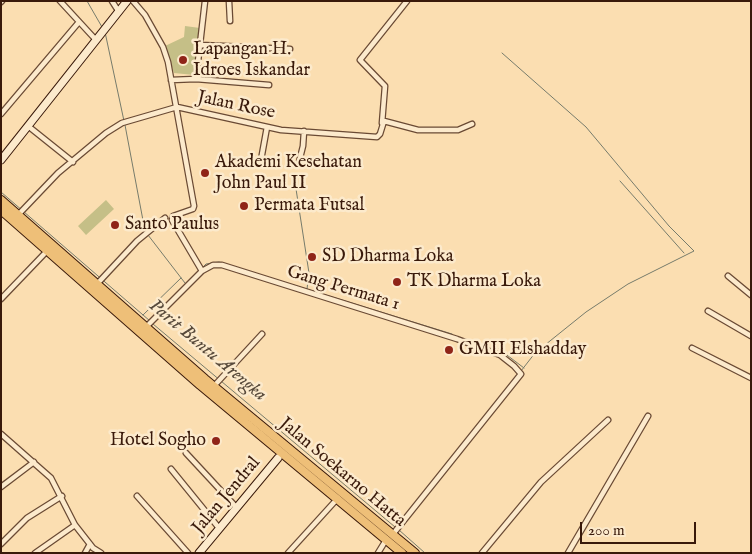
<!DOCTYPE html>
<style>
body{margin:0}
#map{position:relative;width:752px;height:554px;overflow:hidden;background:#fbdeb1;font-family:"IM FELL English",serif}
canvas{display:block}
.frame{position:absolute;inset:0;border:2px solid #39190a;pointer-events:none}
.scale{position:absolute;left:580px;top:522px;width:116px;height:22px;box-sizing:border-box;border:2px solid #39190a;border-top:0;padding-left:6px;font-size:15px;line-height:18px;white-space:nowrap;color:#39190a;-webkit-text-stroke:4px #fceacc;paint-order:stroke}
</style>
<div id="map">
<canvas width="752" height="554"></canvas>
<div class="frame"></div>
<div class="scale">200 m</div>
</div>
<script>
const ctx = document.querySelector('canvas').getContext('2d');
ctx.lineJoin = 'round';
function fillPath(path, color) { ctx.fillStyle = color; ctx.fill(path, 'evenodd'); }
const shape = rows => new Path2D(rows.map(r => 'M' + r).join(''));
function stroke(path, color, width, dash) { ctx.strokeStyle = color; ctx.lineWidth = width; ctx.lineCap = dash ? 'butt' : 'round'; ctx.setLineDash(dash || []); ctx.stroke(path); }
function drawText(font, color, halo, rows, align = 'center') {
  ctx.font = font + ' "IM FELL English",serif'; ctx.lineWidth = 5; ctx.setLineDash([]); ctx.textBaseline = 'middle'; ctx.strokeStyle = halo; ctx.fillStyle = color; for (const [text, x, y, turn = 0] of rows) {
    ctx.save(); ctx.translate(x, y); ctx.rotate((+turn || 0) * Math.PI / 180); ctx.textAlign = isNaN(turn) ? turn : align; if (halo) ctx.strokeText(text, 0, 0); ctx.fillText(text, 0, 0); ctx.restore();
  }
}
fillPath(shape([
 [185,26,200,28,194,75,174,73,165,46,184,37],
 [106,200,114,209,86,235,78,226]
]), '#c5bf87');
stroke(shape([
 [87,1,102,27],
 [105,32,124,121],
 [502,53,586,127,669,226,694,251,628,284,586,312,535,353,521,371],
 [125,125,145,231],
 [294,176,309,273,307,289],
 [620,181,684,253],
 [1,192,150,321],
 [148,235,185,283],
 [202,268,206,264,219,262,452,334],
 [100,277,119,257],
 [176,293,199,270],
 [143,315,181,278],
 [153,324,395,527],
 [132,331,150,346],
 [499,349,524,368],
 [399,530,425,553],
 [385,544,395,553]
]), '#767b6b', 1);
const minor = shape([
 [60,1,96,40],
 [112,1,119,12],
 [133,1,145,15,163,47,168,62,194,206,193,209,173,216,172,220,202,271],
 [229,1,230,21],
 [1,2,2,1],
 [201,45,290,49],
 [196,79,205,1],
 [171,80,196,79,269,85],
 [1,114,79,22],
 [382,123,385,86,360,60,407,1],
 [28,126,73,162],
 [261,160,267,127],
 [299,162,303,146,304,131],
 [18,215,58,173,106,133,122,123,177,107,281,130,377,137,380,134,384,121,418,130,458,130,472,124],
 [728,276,751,295],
 [97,284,137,241,165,218],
 [1,299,47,251],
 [708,311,751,336],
 [146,327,202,271,213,265,222,265,457,339,500,355,514,366,521,374,393,534],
 [692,348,751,378],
 [214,386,262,334],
 [1,434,51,478,75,525,93,548,101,553],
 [186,453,237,508],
 [171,469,219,528],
 [1,487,34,462],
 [137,496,188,553],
 [1,544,27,518,62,496],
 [35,553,75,525],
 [85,553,90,544],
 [288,553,338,498],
 [378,553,386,540],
 [482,553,541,482,608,420],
 [568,553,648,416]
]);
const secondary = shape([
 [1,160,127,1],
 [199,553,278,458]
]);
const primary = shape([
 [1,200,205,379,415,553],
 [1,210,200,385,402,553]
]);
stroke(minor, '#6a4a34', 7);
stroke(secondary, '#39190a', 9);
stroke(primary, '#39190a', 10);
stroke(minor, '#fceacc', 4.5);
stroke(secondary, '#fceacc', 7);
stroke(primary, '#eebf78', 8);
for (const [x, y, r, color] of [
 [183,60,5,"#8f2418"],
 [205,173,5,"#8f2418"],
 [244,206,5,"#8f2418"],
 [115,225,5,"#8f2418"],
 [312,257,5,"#8f2418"],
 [397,282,5,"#8f2418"],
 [449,350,5,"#8f2418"],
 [216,441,5,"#8f2418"]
]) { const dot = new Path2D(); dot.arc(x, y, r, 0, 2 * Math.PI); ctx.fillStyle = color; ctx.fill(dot); stroke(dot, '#fceacc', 2); }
drawText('18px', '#39190a', '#fceacc', [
 ["Lapangan H.",193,50],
 ["Idroes Iskandar",193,71],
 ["Akademi Kesehatan",215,163],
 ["John Paul II",215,184],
 ["Permata Futsal",254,206],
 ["Santo Paulus",125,225],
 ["SD Dharma Loka",322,257],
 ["TK Dharma Loka",407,282],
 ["GMII Elshadday",459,350],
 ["Hotel Sogho",206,441,"right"]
], 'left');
drawText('18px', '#39190a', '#fceacc', [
 ["Jalan Rose",236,106,12],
 ["Gang Permata 1",343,289,17],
 ["Jalan Soekarno Hatta",342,473,40],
 ["Jalan Jendral",227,496,-50]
]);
drawText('italic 19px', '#584a3b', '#fceacc', [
 ["Parit Buntu Arengka",207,351,40]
]);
</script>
